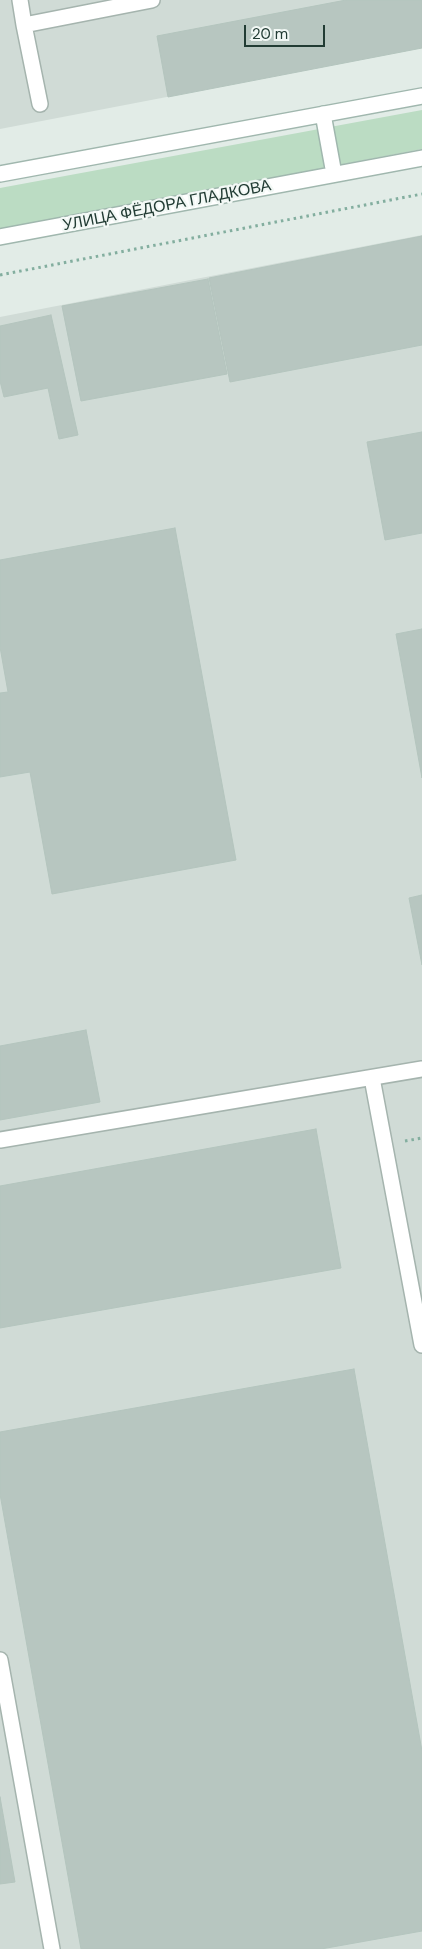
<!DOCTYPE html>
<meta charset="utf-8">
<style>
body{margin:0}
#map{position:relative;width:422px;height:1949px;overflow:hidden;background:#e2ece7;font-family:"DM Sans",sans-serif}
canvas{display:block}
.scale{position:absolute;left:244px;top:25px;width:81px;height:22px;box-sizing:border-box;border:2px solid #223c34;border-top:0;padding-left:6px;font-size:15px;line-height:18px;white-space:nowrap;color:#223c34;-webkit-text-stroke:4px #f2f8f5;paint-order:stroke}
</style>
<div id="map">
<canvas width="422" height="1949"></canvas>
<div class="scale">20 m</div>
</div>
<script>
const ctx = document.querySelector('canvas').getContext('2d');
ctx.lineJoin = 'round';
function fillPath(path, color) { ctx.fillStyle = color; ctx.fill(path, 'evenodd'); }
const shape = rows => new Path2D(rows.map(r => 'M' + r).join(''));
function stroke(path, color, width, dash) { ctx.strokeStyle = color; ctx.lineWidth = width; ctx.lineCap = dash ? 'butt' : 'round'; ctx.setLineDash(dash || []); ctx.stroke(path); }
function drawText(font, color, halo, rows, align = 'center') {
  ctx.font = font + ' "DM Sans",sans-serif'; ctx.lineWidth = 4.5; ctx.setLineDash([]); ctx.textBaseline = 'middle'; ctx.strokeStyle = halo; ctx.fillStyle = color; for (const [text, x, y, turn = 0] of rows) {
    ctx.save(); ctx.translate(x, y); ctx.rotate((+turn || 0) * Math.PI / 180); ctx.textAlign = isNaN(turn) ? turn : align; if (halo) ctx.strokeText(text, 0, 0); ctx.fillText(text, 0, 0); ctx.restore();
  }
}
fillPath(shape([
 [0,0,422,0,422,48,0,129],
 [422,235,422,1949,0,1949,0,317]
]), '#d0dbd6');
fillPath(shape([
 [422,110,422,149,0,230,0,188]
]), '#bbdcc3');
const building = shape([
 [346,0,422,0,422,48,168,97,157,36,346,0],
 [422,236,422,345,230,382,209,278,422,236],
 [208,279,227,374,81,401,62,306,208,279],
 [51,315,78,435,59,439,48,388,4,397,0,381,0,326,51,315],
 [422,432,422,533,385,540,367,442,422,432],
 [175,528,236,860,52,894,30,772,0,777,0,693,8,692,0,647,0,560,175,528],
 [422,629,422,778,396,634,422,629],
 [422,895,422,965,409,898,422,895],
 [86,1030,100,1102,0,1120,0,1046,86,1030],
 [316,1129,341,1268,0,1328,0,1186,316,1129],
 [354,1369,422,1751,422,1931,321,1949,81,1949,0,1494,0,1432,354,1369],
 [0,1797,15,1882,0,1884,0,1797]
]);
fillPath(building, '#b7c6c0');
stroke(building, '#b4c5be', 1);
const lane = shape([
 [20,0,24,25,152,0],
 [24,25,40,104],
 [372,1078,422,1345],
 [0,1140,422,1069],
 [0,1660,52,1949]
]);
const secondary = shape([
 [323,114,334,174],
 [0,174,422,96],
 [0,237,422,158]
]);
stroke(lane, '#a5b4ae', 18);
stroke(secondary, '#a0b7ae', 18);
stroke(shape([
 [0,275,422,194],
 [405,1141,422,1138]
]), '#83ae9f', 3, [2.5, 4]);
stroke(lane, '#fff', 15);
stroke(secondary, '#fff', 15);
drawText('16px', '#223c34', '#f2f8f5', [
 ["УЛИЦА ФЁДОРА ГЛАДКОВА",167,206,-11]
]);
</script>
